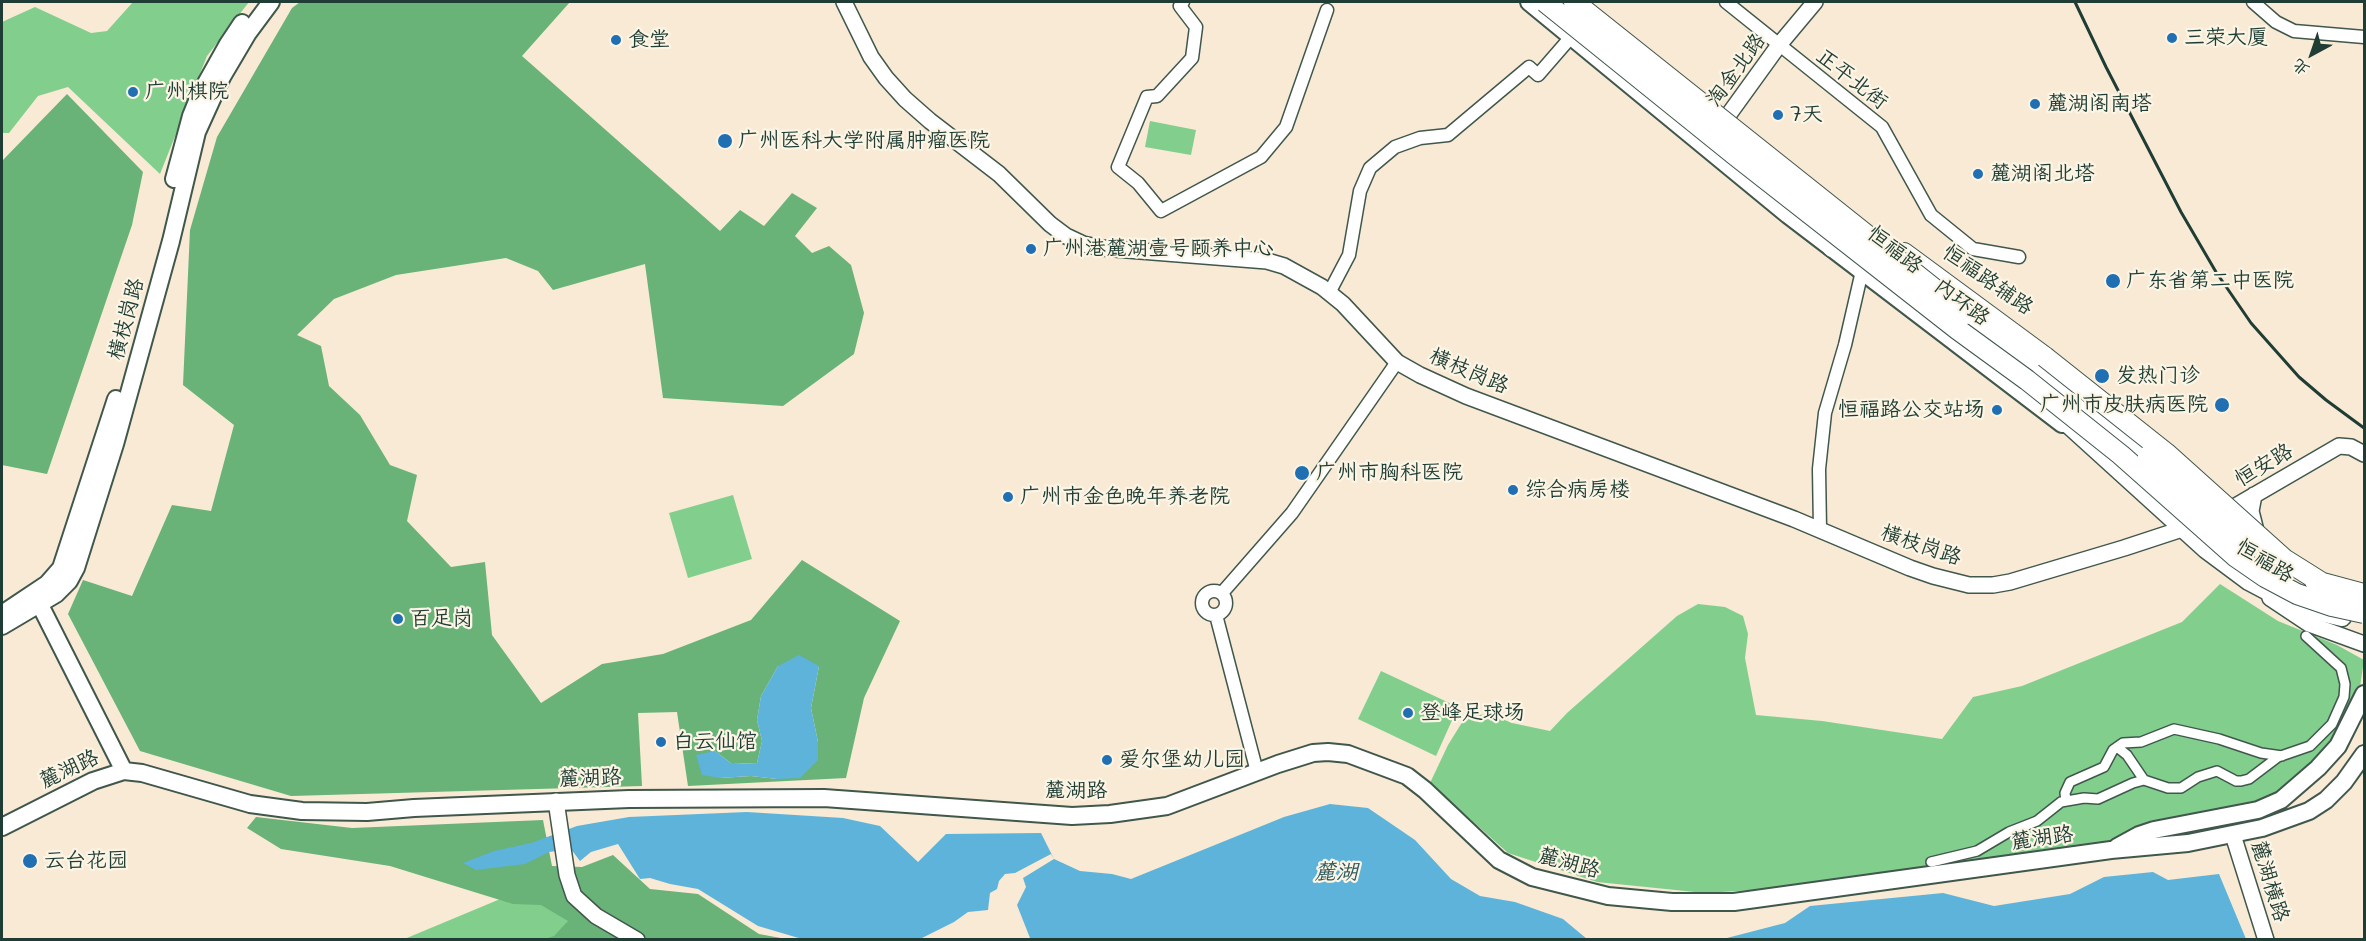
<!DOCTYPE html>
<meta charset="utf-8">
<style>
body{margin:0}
#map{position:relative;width:2366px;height:941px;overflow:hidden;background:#f8ead4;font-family:Mali,"LXGW WenKai TC",sans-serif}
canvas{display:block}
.frame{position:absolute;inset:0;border:3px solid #1f3d34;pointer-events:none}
.north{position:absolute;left:2282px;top:24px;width:60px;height:60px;-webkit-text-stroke:4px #fcf5e5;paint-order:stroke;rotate:220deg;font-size:16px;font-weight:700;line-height:24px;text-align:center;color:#1f3d34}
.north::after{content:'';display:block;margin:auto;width:21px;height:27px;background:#1f3d34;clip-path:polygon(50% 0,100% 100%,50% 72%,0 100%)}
</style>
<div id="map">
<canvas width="2366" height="941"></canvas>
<div class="frame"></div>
<div class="north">北</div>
</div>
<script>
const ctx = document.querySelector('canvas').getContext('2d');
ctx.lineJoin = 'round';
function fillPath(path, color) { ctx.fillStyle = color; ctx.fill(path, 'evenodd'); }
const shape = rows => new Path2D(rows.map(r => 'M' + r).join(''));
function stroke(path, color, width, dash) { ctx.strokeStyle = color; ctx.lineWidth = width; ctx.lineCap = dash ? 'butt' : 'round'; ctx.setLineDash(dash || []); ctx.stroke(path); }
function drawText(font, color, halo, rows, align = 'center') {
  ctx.font = font + ' Mali,"LXGW WenKai TC",sans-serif'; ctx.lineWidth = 4.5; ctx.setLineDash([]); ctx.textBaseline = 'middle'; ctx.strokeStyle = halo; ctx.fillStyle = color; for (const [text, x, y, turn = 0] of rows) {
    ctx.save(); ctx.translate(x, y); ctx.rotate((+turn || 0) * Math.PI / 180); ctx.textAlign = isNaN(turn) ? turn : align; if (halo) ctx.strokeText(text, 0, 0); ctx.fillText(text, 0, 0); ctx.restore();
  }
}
fillPath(shape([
 [133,2,249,2,207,56,160,174,68,87,38,96,9,133,2,133,2,22,35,7,91,33,107,31],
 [1150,121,1196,130,1191,155,1145,147],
 [733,495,752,559,688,578,669,513],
 [2220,584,2278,621,2337,645,2364,660,2360,687,2342,727,2287,789,2242,817,2153,835,1787,888,1705,893,1597,882,1508,853,1430,783,1448,745,1466,716,1490,714,1512,723,1550,731,1567,713,1677,616,1698,604,1725,607,1743,616,1748,634,1745,658,1756,715,1822,721,1942,739,1973,697,2022,686,2182,622],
 [1381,671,1458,707,1436,756,1358,719],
 [529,887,621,940,402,940]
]), '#82cf8d');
fillPath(shape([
 [300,2,570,2,522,56,720,231,740,210,764,226,792,193,817,208,795,236,812,253,829,246,851,265,864,313,854,354,783,406,663,398,645,264,553,290,538,271,506,258,396,275,334,299,297,335,321,346,329,386,360,415,390,465,417,475,407,521,451,567,485,562,492,635,541,703,602,664,663,654,751,620,802,560,900,621,864,698,846,778,688,786,677,712,638,713,642,786,291,796,140,751,68,614,83,580,132,596,172,505,211,511,234,425,183,385,190,230,217,137,292,8],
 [778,666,819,666,811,708,818,742,777,779,751,776,720,778,715,751,732,764,757,763,762,741,757,720,761,696],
 [67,94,143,172,132,225,47,474,2,465,2,161],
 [256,817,352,828,543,820,552,866,582,867,613,855,650,889,698,894,759,934,786,939,545,939,554,936,568,921,541,905,513,904,390,866,281,849,247,828]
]), '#69b278');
fillPath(shape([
 [799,655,819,666,811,708,818,742,818,760,800,778,777,779,751,776,720,778,702,775,696,755,715,751,732,764,757,763,762,741,757,720,761,696,778,666],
 [1330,804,1368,808,1415,840,1451,879,1480,896,1515,902,1563,919,1587,939,1033,939,1030,938,1017,905,1026,887,1023,878,1054,859,1051,854,1015,873,1005,874,999,881,997,889,990,893,988,910,968,912,954,922,920,939,802,939,758,926,698,889,670,884,650,878,640,879,618,844,591,852,580,861,571,849,549,852,525,864,476,870,463,863,494,851,531,843,577,826,629,817,747,812,843,818,880,826,918,862,946,834,1041,833,1054,859,1080,871,1112,874,1131,879,1284,817],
 [2153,872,2168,880,2219,874,2246,939,1723,939,1785,923,1810,906,1943,893,1994,906,2070,894,2104,877]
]), '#5db3da');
const pedestrian = shape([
 [2117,747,2127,755,2144,780],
 [2066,801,2065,793,2070,782,2104,767,2113,750,2123,743,2141,742,2174,729,2219,739,2261,753,2282,756],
 [1931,862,1977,851,2009,832,2037,821,2061,802,2084,798,2098,799,2133,783,2144,780,2168,788,2181,788,2198,777,2217,771,2236,781,2241,781,2249,779,2278,757,2310,746,2332,724,2344,697,2345,684,2341,668,2306,636]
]);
const minor = shape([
 [1183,2,1180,6,1196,27,1192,58,1157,96,1147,97,1118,167,1138,183,1161,211,1261,157,1286,127,1327,10],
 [1726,2,1882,127,1931,215,1973,249,2019,257],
 [2253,2,2276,22,2294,31,2364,37],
 [1329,293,1349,255,1360,191,1370,168,1395,147,1420,138,1448,135,1529,67,1538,75,1571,37],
 [1820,529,1819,469,1825,413,1845,345,1862,271],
 '1202 603a12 12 0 1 1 24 0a12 12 0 1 1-24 0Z',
 [1222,593,1292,513,1397,362],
 [1216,615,1257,772]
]);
const tertiary = shape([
 [844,2,871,57,886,78,905,99,930,121,999,174,1050,224,1066,236,1083,244,1102,248,1267,261,1284,266,1322,287,1343,304,1397,362,1420,375,1466,396,1794,519,1910,568,1933,576,1969,585,1993,585,2010,582,2124,548,2191,526],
 [1719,128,1779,45,1815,2],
 [2254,495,2251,511,2256,531],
 [2222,514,2339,446,2351,447,2364,454],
 [2270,598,2309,624,2364,644],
 [556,801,567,875,574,896,596,916,637,940],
 [2233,835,2266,940]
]);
const secondary = shape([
 [1529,2,1788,215,2062,424],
 [174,179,191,116,200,94,228,44,242,23],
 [36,597,124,771],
 [2,614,47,584,61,568,116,399],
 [2,626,56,594,69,581,76,568,115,444,171,241,197,132,222,77,248,33,271,2],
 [2,827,93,781,124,771,142,773,250,804,302,811,367,812,414,808,629,799,824,798,1072,816,1110,814,1167,806,1278,764,1313,753,1328,752,1348,754,1407,776,1425,790,1499,860,1532,877,1608,896,1672,902,1734,902,2111,850,2188,843,2262,828,2309,811,2326,800,2344,782,2364,754],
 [2117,847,2139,835,2154,830,2258,810,2281,800,2318,768,2338,746,2364,694]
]);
const primary = shape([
 [1832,248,1859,251],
 [2054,411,2206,549,2249,581,2285,600,2317,611,2342,617]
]);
const trunk = shape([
 [1904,253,2045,357],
 [1966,314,2148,456]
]);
stroke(pedestrian, '#40574c', 12);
stroke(minor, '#40574c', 15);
stroke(tertiary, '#40574c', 18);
stroke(secondary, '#40574c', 20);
stroke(primary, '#40574c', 21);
stroke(trunk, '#40574c', 22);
stroke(pedestrian, '#fff', 9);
stroke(minor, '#fff', 12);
stroke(tertiary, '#fff', 15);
stroke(secondary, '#fff', 16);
stroke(primary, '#fff', 18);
stroke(trunk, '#fff', 20);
stroke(shape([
 [2075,2,2106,67,2181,212,2216,272,2251,323,2299,377,2326,400,2364,428]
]), '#1f3d34', 3);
const trunkBridge = shape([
 [1545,2,1736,156,1957,329,2027,380,2121,455,2236,557,2265,577,2297,594,2332,606,2364,613],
 [1574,2,1966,314],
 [2045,357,2166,453,2284,559,2327,586],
 [2148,456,2245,542],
 [2315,581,2364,594]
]);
stroke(trunkBridge, '#40574c', 22, []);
stroke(trunkBridge, '#fff', 20);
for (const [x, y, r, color] of [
 [2172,38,6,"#1f6fb2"],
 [616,40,6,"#1f6fb2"],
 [133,92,6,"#1f6fb2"],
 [2035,104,6,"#1f6fb2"],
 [1778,115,6,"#1f6fb2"],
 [725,141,8,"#1f6fb2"],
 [1978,174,6,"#1f6fb2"],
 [1031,249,6,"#1f6fb2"],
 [2113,281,8,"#1f6fb2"],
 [2102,376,8,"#1f6fb2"],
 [2222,405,8,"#1f6fb2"],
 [1997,410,6,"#1f6fb2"],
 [1302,473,8,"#1f6fb2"],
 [1513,490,6,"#1f6fb2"],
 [1008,497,6,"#1f6fb2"],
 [398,619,6,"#1f6fb2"],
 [1408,713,6,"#1f6fb2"],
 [661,742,6,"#1f6fb2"],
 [1107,760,6,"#1f6fb2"],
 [30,861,8,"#1f6fb2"]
]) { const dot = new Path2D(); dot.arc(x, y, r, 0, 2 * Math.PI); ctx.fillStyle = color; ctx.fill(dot); stroke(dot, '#fcf5e5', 2); }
drawText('21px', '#1f3d34', '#fcf5e5', [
 ["三荣大厦",2184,38],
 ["食堂",628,40],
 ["广州棋院",145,92],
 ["麓湖阁南塔",2047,104],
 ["7天",1790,115],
 ["广州医科大学附属肿瘤医院",738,141],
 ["麓湖阁北塔",1990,174],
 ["广州港麓湖壹号颐养中心",1043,249],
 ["广东省第二中医院",2126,281],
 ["发热门诊",2116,376],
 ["广州市皮肤病医院",2208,405,"right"],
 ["恒福路公交站场",1985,410,"right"],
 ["广州市胸科医院",1316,473],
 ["综合病房楼",1525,490],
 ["广州市金色晚年养老院",1020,497],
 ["百足岗",410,619],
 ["登峰足球场",1420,713],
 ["白云仙馆",673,742],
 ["爱尔堡幼儿园",1119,760],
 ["云台花园",44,861]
], 'left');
drawText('21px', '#1f3d34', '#fcf5e5', [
 ["淘金北路",1736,70,-54],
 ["正平北街",1852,79,38],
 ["恒福路",1895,250,38],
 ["恒福路辅路",1988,280,35],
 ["内环路",1962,302,37],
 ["横枝岗路",126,319,-75],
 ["横枝岗路",1469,371,23],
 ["恒安路",2264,465,-31],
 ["横枝岗路",1921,545,19],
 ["恒福路",2265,561,31],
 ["麓湖路",69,769,-25],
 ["麓湖路",590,778,-2],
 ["麓湖路",1076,791],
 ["麓湖路",2042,838,-8],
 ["麓湖路",1569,863,15],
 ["麓湖横路",2270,881,73]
]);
drawText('italic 22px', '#2e5a5e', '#fcf5e5', [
 ["麓湖",1336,872]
]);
</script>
